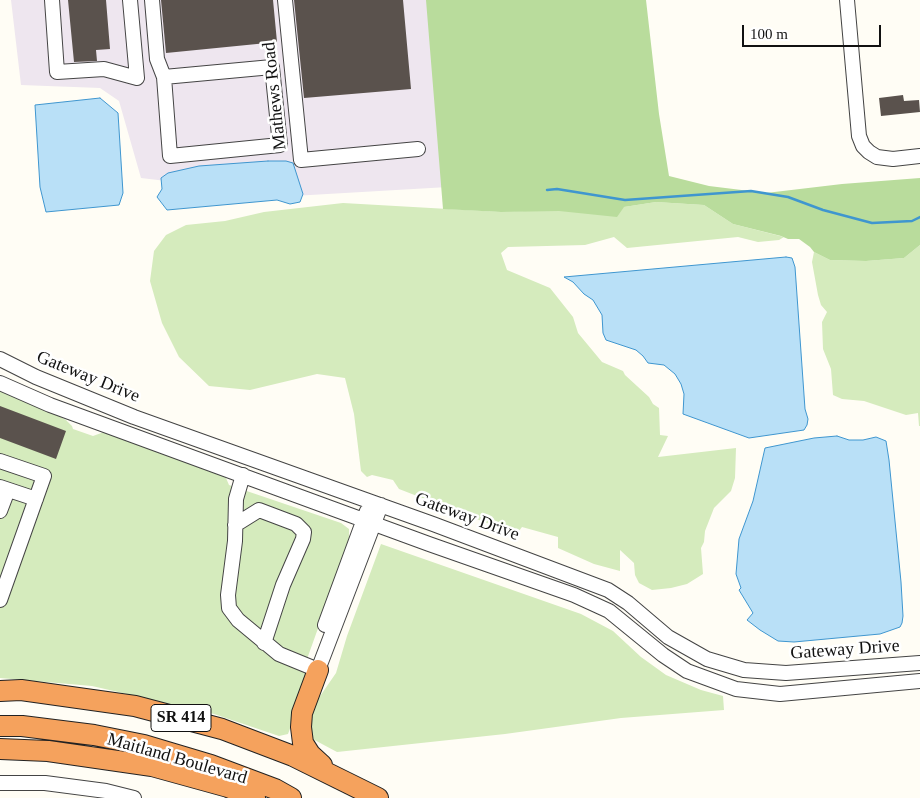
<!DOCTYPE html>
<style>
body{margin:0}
#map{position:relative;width:920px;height:798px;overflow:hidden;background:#fffdf5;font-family:"Times New Roman",serif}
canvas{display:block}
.scale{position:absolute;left:742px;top:25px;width:139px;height:22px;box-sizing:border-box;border:2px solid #111;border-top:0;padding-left:6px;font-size:15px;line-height:18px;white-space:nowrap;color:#111;-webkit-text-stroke:4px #fff;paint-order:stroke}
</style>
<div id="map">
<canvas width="920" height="798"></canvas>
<div class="scale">100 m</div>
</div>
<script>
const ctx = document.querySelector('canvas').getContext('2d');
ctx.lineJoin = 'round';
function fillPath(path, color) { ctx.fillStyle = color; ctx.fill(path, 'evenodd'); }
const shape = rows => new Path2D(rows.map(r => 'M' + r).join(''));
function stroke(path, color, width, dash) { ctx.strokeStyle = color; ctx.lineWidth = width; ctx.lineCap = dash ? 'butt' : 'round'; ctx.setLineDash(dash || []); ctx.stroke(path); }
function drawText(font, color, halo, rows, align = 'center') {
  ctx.font = font + ' "Times New Roman",serif'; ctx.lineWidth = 5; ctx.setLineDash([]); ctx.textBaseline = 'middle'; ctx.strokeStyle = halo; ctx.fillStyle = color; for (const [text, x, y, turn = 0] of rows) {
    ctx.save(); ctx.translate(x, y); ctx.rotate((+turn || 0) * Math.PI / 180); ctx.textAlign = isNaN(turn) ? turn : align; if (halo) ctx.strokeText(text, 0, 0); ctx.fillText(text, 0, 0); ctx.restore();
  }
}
fillPath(shape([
 [11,0,429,0,448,187,293,196,141,178,119,101,100,88,21,85]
]), '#eee6ef');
fillPath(shape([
 [656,202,704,205,733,224,784,237,779,240,758,242,738,237,627,248,614,237,585,245,508,247,501,253,507,270,550,288,573,317,578,333,602,362,623,371,625,375,649,397,653,404,659,408,660,435,668,436,658,457,736,448,735,478,731,491,714,508,705,531,704,542,701,548,703,574,687,584,671,588,652,590,639,583,635,575,634,563,620,550,620,571,594,564,558,548,558,537,522,527,519,531,492,525,399,489,393,480,372,475,367,477,361,471,354,414,345,378,317,374,250,390,209,386,179,357,162,323,150,281,154,251,166,235,186,225,225,221,264,212,343,203,501,212,624,207],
 [920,245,920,426,919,426,918,413,906,415,864,401,842,399,833,395,831,369,823,349,822,322,827,312,821,305,818,295,812,262,814,252,830,260,866,261,904,258],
 [0,391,57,415,66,420,72,426,73,429,93,436,104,432,112,435,218,473,226,478,229,485,341,523,349,529,349,542,307,659,310,674,288,734,279,736,214,714,92,686,0,678],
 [381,544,581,614,613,631,641,657,666,675,701,690,723,696,724,710,621,718,505,734,337,752,307,736,307,715,336,673,347,636]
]), '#d5ebbd');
fillPath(shape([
 [426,0,646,0,659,114,669,176,709,186,766,193,842,184,920,178,920,245,904,258,866,261,830,260,814,252,810,247,799,239,788,239,781,236,733,224,704,205,656,202,624,207,617,217,559,211,501,212,443,209]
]), '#b9dc9c');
const water = shape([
 [100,98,118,113,123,193,119,205,46,212,40,187,35,105,100,98],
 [268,161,286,161,293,163,303,194,300,202,290,204,277,200,167,210,157,197,162,189,161,178,168,173,199,166,268,161],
 [786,257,792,258,795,267,805,409,808,419,807,425,804,430,749,438,683,414,684,394,681,384,675,374,664,365,648,363,643,356,636,350,606,340,603,333,602,315,593,300,584,294,573,282,564,277,786,257],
 [837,436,849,440,863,440,876,437,886,441,889,460,901,582,903,616,902,623,900,627,880,634,794,642,778,641,760,630,747,620,753,613,739,590,741,588,736,574,739,539,753,501,765,448,814,438,837,436]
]);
fillPath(water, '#b9e0f7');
stroke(water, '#3f96cf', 1);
stroke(shape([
 [547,190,557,189,625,200,751,191,788,197,823,210,872,223,912,221,920,217]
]), '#3f96cf', 2.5);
fillPath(shape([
 [68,0,106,0,110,49,96,50,97,61,74,62],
 [161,0,273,0,277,42,166,53],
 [294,0,403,0,411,89,304,98],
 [903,95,904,101,919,100,920,112,881,116,879,98],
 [0,406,66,431,56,459,0,438]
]), '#5a524d');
const minor = shape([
 [52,0,57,72,104,69,137,78,130,0],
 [152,0,157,59,164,77,170,156,280,145,272,67,164,77],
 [285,0,301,160,418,149],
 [847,0,859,136,863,146,869,152,877,157,893,159,920,156],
 [0,359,36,377,134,417,433,524,608,590,628,603,668,637,707,659,744,670,786,673,920,663],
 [0,383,50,405,429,544,574,595,609,611,663,655,687,671,736,689,780,694,920,681],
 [0,461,44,476,0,600],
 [243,475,236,499,235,541,228,595,229,608,238,620,279,654,318,670,381,505],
 [0,487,36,499],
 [0,511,8,490],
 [235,525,259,510,296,524,304,532,303,539,283,585,264,643],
 [325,625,367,511],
 [0,783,45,783,106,791,134,798]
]);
const highway = shape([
 [318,670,302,713,301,727,303,743,310,754,322,765],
 [0,691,21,690,135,706,222,729,293,756,378,798],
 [0,726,22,726,94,735,144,745,211,765,275,789,291,798],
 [0,749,48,751,152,766,228,787,255,798]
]);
stroke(minor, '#444', 16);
stroke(highway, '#222', 22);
stroke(minor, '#fff', 14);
stroke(highway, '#f5a25d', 20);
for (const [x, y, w] of [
 [181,718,60]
]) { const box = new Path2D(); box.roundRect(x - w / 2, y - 13.5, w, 27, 4); ctx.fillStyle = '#fff'; ctx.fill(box); stroke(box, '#111', 1); }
drawText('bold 16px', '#111', null, [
 ["SR 414",181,718]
]);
drawText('18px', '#111', '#fff', [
 ["Mathews Road",275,96,-96],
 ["Gateway Drive",88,377,22],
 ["Gateway Drive",467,517,20],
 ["Gateway Drive",845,650,-4],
 ["Maitland Boulevard",177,759,16]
]);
</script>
